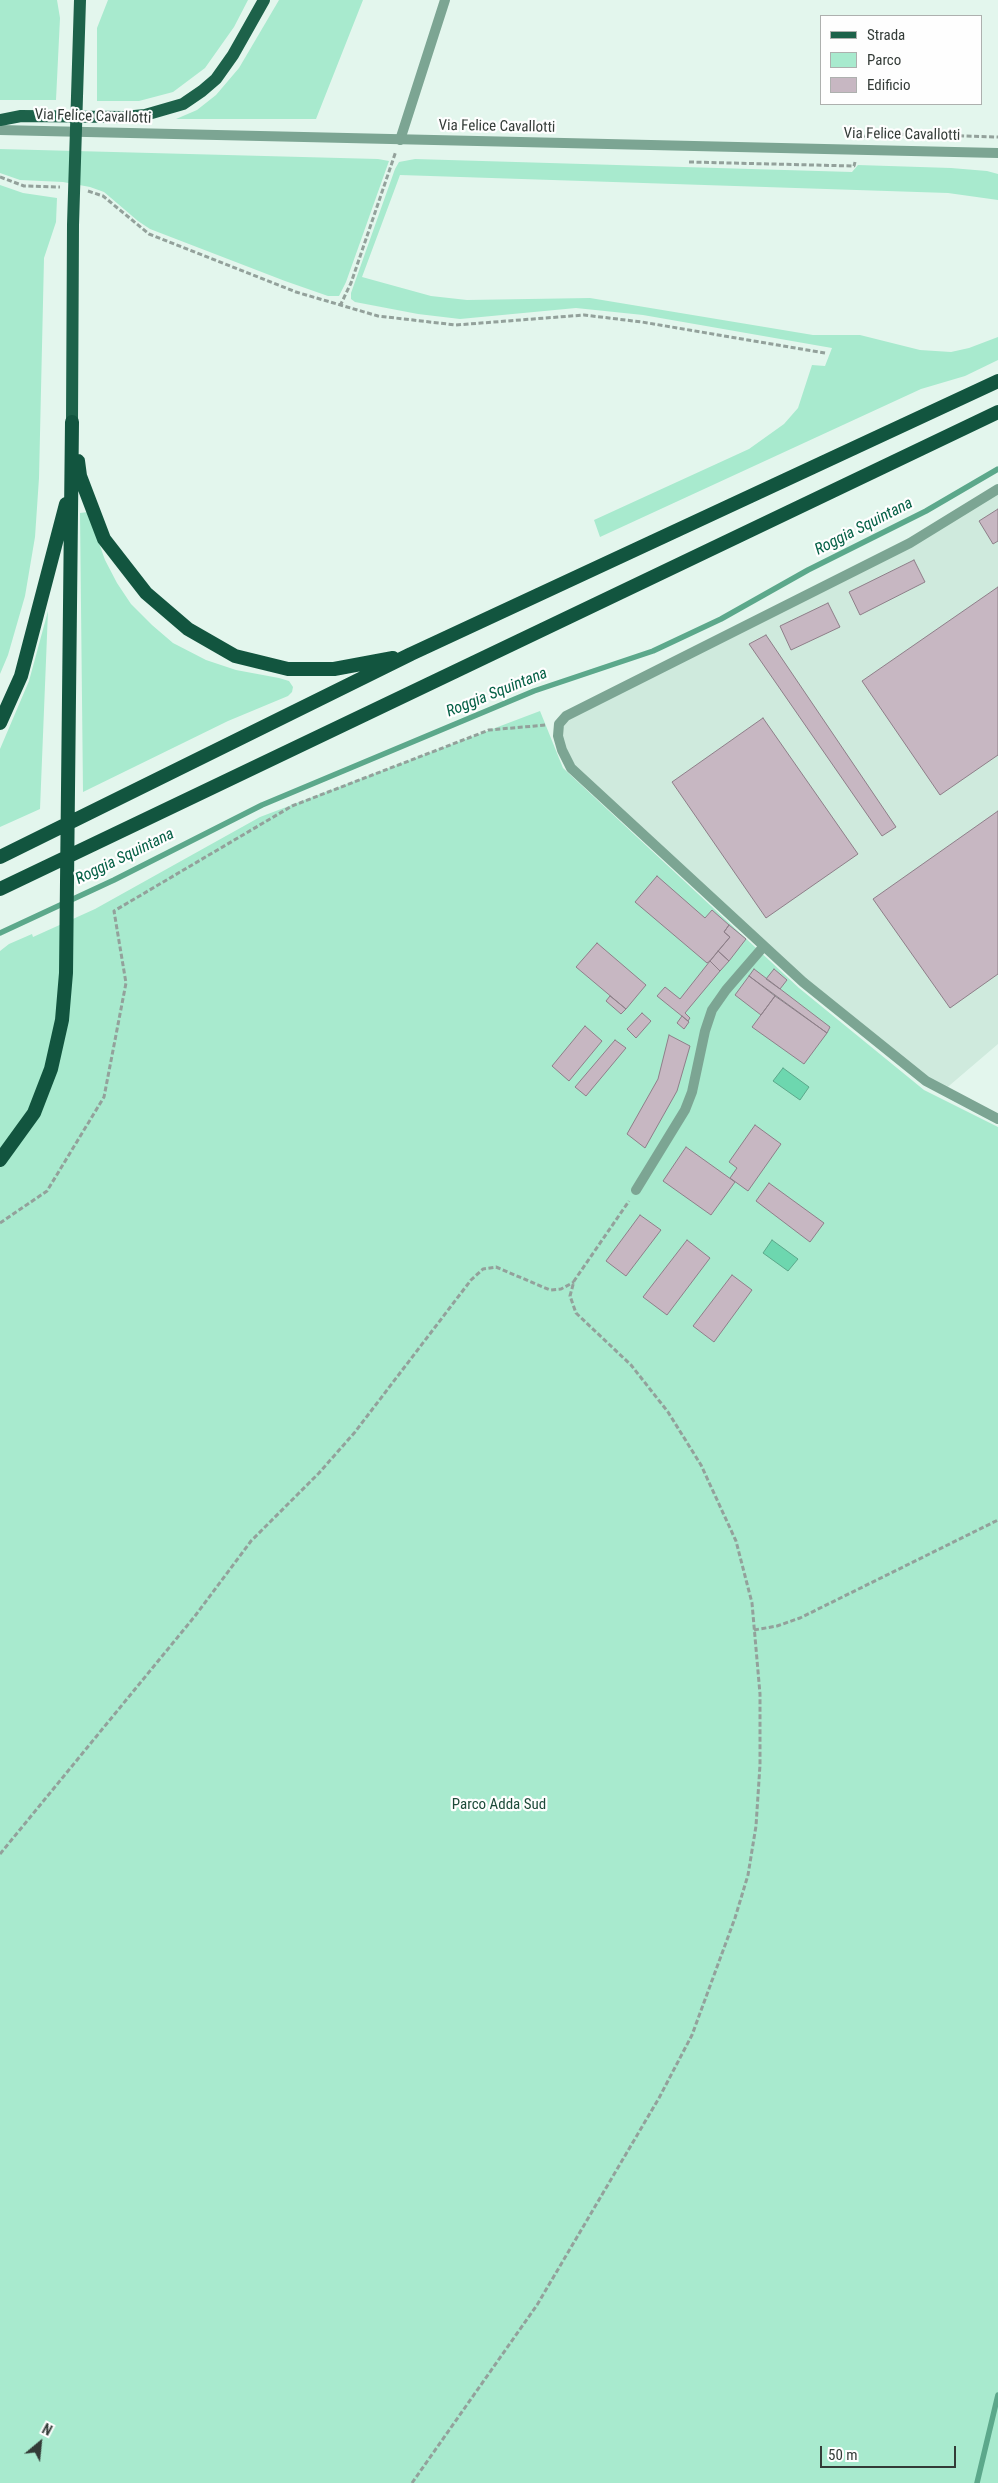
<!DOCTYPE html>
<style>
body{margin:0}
#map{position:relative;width:998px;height:2483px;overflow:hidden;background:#e3f6ed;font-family:"Roboto Condensed",sans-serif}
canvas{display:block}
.legend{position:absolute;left:820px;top:15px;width:162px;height:90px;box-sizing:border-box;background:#fefefe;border:1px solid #adb0ae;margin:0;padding:6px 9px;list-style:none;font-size:15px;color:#333b37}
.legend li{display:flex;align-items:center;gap:10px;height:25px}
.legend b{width:25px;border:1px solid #adb0ae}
.north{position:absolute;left:15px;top:2418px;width:50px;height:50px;-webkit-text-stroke:4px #fefefe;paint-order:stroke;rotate:28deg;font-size:14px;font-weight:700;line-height:20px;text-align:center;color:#333b37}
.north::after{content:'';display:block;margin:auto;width:18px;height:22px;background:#333b37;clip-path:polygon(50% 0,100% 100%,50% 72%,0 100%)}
.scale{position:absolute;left:820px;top:2446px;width:136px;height:22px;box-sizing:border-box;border:2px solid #333b37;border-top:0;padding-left:6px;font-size:15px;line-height:18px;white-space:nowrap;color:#333b37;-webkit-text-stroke:4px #fefefe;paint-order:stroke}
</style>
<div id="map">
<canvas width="998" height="2483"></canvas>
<ul class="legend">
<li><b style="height:6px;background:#1d624a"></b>Strada</li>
<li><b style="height:14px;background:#a8eace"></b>Parco</li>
<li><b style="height:14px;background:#c7b7c2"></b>Edificio</li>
</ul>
<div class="north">N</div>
<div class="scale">50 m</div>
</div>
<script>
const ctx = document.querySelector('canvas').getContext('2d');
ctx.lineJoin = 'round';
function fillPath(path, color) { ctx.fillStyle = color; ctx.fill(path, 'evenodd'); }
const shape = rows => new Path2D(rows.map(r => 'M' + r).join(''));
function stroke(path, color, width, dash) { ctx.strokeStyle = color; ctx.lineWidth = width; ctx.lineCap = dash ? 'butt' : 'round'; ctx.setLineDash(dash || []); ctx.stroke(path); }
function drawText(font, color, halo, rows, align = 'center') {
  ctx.font = font + ' "Roboto Condensed",sans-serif'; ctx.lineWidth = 4.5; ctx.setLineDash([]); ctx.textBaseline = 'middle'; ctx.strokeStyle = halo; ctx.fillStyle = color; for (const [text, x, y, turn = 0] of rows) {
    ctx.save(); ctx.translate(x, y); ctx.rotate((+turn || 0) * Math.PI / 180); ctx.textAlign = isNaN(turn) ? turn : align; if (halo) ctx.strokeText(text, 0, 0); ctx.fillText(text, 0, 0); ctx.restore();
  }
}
fillPath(shape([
 [998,489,998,1044,943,1091,803,982,571,768,559,724,910,543]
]), '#cfeadd');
fillPath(shape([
 [0,0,57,0,60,18,56,100,0,100],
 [108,0,248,0,234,27,205,68,173,92,139,101,97,101,97,28],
 [279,0,363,0,316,119,176,119,197,110,216,95,239,68],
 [0,149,378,159,389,161,346,282,339,296,328,296,285,281,150,229,138,221,104,192,90,187,63,182,20,180,0,173],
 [415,159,852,172,858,165,951,168,987,171,998,174,998,200,948,193,400,175,362,277,431,296,467,300,590,298,813,335,860,335,920,350,951,352,969,348,998,337,998,360,965,376,921,389,600,537,594,520,749,449,784,424,798,408,812,365,825,366,832,348,643,315,576,308,460,319,418,314,355,302,351,299,351,293,395,169,399,162],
 [0,185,23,193,57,198,56,222,44,258,39,478,35,537,25,596,8,655,0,674],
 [88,512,105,560,117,583,131,604,152,625,173,643,206,660,236,670,279,678,289,681,293,687,292,692,288,696,228,721,83,792,80,513],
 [48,611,40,809,0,827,0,749,29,681],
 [540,711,563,768,799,988,924,1090,998,1127,998,2483,0,2483,0,951,9,944,32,934,33,937,95,909,260,817]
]), '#a8eace');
const water = shape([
 [783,1068,809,1087,800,1100,773,1081,783,1068],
 [772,1240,798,1259,788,1271,763,1253,772,1240]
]);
fillPath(water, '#6dd7af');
stroke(water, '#5ca88b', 1);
stroke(shape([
 [0,933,114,880,262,805,534,691,653,651,721,619,808,570,926,511,998,469],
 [977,2483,998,2395]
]), '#5ca88b', 5.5);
const building = shape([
 [998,509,998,541,993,544,979,521,998,509],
 [914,560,925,582,860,615,849,592,914,560],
 [998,587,998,755,940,795,862,681,998,587],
 [828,603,840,627,791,650,780,626,828,603],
 [766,635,896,827,882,836,749,644,766,635],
 [763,718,858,854,766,918,672,782,763,718],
 [998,811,998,974,950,1008,873,899,998,811],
 [657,876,705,918,712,910,729,925,724,932,730,937,710,961,707,963,635,902,657,876],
 [729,925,746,939,729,961,718,951,730,937,724,932,729,925],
 [597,943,646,985,626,1009,576,967,597,943],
 [718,951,729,961,720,971,710,961,718,951],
 [710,961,720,971,685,1013,690,1018,688,1021,657,996,665,987,680,999,710,961],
 [754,969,830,1027,827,1033,749,976,754,969],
 [774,969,787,980,780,989,766,979,774,969],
 [749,976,775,996,761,1015,735,995,749,976],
 [610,996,626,1009,621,1014,606,1001,610,996],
 [775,996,827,1033,804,1064,752,1027,775,996],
 [642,1013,651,1021,636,1038,627,1029,642,1013],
 [682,1016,689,1022,684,1029,677,1023,682,1016],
 [585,1026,602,1041,569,1081,552,1066,585,1026],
 [669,1035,690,1046,677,1091,645,1148,627,1134,658,1079,669,1035],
 [615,1040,626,1048,586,1096,575,1087,615,1040],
 [755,1125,781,1144,748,1191,730,1178,737,1168,729,1162,755,1125],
 [686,1147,735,1182,711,1215,663,1181,686,1147],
 [769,1183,824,1223,810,1242,756,1201,769,1183],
 [640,1215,661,1230,626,1276,606,1261,640,1215],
 [687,1240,710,1258,667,1315,643,1297,687,1240],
 [732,1275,752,1290,714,1342,693,1326,732,1275]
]);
fillPath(building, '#c7b7c2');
stroke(building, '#8e7f89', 1);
stroke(shape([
 [865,138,867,133,998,137],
 [689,162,854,166,855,162],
 [0,177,24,186,60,187],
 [88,191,103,196,149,234,296,292,378,316,456,325,584,315,642,322,825,353],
 [340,306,351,283,396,151],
 [0,1223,47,1191,104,1097,126,983,114,911,292,806,489,730,546,725],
 [754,1630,777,1626,800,1618,998,1520],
 [0,1854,195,1616,251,1541,319,1473,355,1432,471,1280,483,1269,496,1267,550,1290,561,1289,574,1282],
 [412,2483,537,2305,659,2098,692,2035,735,1918,748,1875,756,1826,760,1765,760,1694,752,1603,736,1541,701,1465,668,1412,631,1365,576,1313,570,1296,574,1281,629,1201]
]), '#93a19b', 3, [5, 2.5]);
stroke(shape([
 [400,140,445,0],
 [998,489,910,543,566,716,559,724,558,736,562,750,571,768,803,982,926,1081,998,1119],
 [636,1190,685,1110,692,1092,705,1031,712,1010,726,990,764,946]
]), '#7ca593', 10);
stroke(shape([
 [0,130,998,153]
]), '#7ca593', 10);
stroke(shape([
 [0,120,21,116,124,117,145,115,183,104,202,91,216,79,233,55,264,0],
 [72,422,73,225,80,0]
]), '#1d624a', 12);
stroke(shape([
 [78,461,80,476,104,539,146,593,188,629,235,656,288,669,334,669,393,658],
 [0,723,21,676,66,504],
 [0,857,411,654,998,381],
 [0,889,998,412],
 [0,1160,34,1113,51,1069,62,1020,66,973,72,422]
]), '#12553f', 14);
drawText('15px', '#333b37', '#fefefe', [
 ["Via Felice Cavallotti",93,117,2],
 ["Via Felice Cavallotti",497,127,1],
 ["Via Felice Cavallotti",902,135,1]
]);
drawText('15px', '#1d4a39', '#fefefe', [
 ["Parco Adda Sud",499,1805]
]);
drawText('italic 16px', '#056046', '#fefefe', [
 ["Roggia Squintana",864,527,-27],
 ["Roggia Squintana",497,693,-22],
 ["Roggia Squintana",125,857,-26]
]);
</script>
